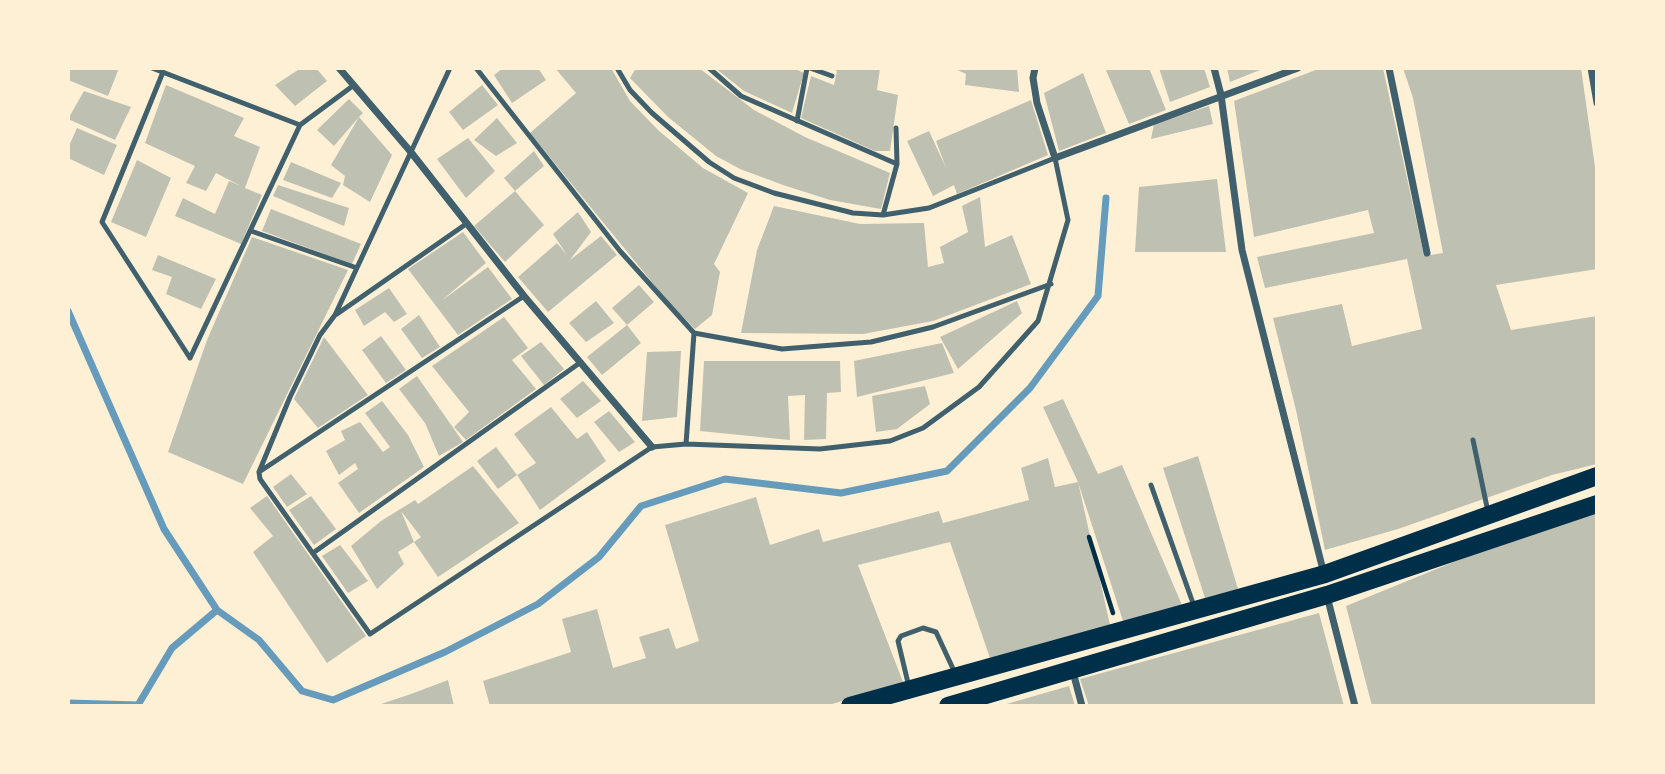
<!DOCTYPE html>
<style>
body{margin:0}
#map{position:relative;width:1665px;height:774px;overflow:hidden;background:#fdf0d5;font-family:Mulish,sans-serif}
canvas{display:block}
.frame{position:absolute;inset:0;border:70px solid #fdf0d5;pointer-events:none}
</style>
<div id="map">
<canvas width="1665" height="774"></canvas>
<div class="frame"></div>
</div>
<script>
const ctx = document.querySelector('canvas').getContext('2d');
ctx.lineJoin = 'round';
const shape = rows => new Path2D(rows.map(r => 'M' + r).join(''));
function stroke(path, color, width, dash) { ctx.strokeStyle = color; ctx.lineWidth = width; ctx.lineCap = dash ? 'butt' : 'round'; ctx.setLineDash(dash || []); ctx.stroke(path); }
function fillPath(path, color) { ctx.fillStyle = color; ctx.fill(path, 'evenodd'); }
stroke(shape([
 [68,311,164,529,217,610],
 [68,703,138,705,172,648,217,610,259,640,302,691,333,700,445,652,538,604,599,557,641,506,725,479,841,493,947,471,1030,388,1098,296,1106,198]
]), '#669bbc', 7);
fillPath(shape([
 [68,68,119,68,108,96,68,80],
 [301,68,316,68,327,81,295,106,275,85],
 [503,68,538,68,546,80,512,103,494,75],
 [555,68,611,68,630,101,658,130,703,168,748,193,714,264,720,272,712,315,695,329,669,303,530,133,576,93],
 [636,68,699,68,754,110,805,137,890,173,881,209,830,200,783,185,740,169,716,156,668,117,630,78],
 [715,68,793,68,804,73,792,113,744,91],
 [830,68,880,68,877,90,898,95,890,151,875,151,801,118,811,76,834,85,837,71],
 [953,68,1017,68,1019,92,965,85,966,74],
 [1105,68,1149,68,1166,110,1129,124],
 [1159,68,1204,68,1210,87,1170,102],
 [1227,68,1265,68,1230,82],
 [1321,68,1383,68,1424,256,1443,253,1413,98,1403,68,1581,68,1597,181,1597,269,1496,285,1511,330,1597,316,1597,464,1552,475,1398,529,1325,550,1296,410,1273,318,1342,304,1352,346,1422,329,1407,259,1265,288,1257,257,1374,233,1368,210,1254,237,1234,101],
 [1083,73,1106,133,1059,151,1044,93],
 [166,85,244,118,234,136,260,147,245,188,262,195,241,244,175,216,183,198,215,214,229,181,241,186,216,173,206,191,186,183,195,166,145,143],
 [482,85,498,105,463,130,449,112],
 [84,91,131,107,115,140,68,119],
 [349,99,363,113,359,117,392,155,370,202,343,185,345,176,331,165,359,117,334,146,317,130],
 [1031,100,1048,155,957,194,954,185,933,196,907,141,929,131,946,168,936,141],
 [1209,106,1213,124,1151,139,1154,124],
 [497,118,517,143,496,156,474,140],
 [77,128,117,145,104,175,68,158,68,148],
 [468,138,495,171,466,198,437,159],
 [534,151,544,166,515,191,544,225,505,262,474,226,515,191,504,178],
 [137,160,171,178,146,237,111,222],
 [291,162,341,183,332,198,283,180],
 [1217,179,1226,252,1135,252,1139,187],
 [278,185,349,208,344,226,273,196],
 [980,197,985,247,1012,235,1031,284,933,321,863,334,741,333,757,250,774,206,860,224,924,223,928,267,944,263,940,247,968,232,962,206],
 [271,209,361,244,352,264,262,231],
 [578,212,591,232,570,260,601,236,617,255,548,312,518,277,557,243,567,255,553,234],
 [463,232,486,263,441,301,488,267,512,299,458,335,408,269],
 [252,237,348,270,243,484,168,452,207,340],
 [158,255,216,279,201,309,166,294,172,277,152,270],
 [639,285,654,302,627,325,612,308],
 [389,288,407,314,394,322,385,312,364,326,355,310],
 [596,301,614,323,586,342,569,323],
 [1017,301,1022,313,958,369,940,337],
 [419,315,440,347,422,358,401,329],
 [504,317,528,348,512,360,536,389,466,440,454,427,469,412,432,366],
 [627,325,641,343,602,375,587,357],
 [381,336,406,370,386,383,362,350],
 [324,337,368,395,318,428,294,399],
 [541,342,564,369,544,385,521,356],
 [942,343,954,373,857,397,854,361],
 [681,351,677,417,642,421,647,352],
 [704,361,840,361,841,392,827,393,826,439,804,440,805,395,788,396,790,440,700,431],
 [417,376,463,442,439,456,425,423,399,389],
 [583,381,601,401,577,418,560,399],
 [925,386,930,404,897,429,876,432,872,396],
 [1063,399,1098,474,1122,465,1182,605,1123,621,1078,482,1110,625,990,658,950,542,858,565,903,682,826,706,490,706,483,681,571,652,562,619,597,609,613,668,646,658,639,637,669,628,676,649,699,641,665,525,756,497,770,545,819,529,823,542,939,511,943,523,1029,500,1021,468,1048,458,1055,487,1078,482,1043,407],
 [382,401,408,435,424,467,359,513,338,483,358,469,355,463,339,475,326,451,345,440,341,431,360,422,383,452,390,447,365,413],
 [551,407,577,439,587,432,606,461,540,510,517,475,536,463,514,434],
 [609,411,635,442,619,452,594,422],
 [496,447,517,475,498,489,477,461],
 [1198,456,1238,589,1205,598,1163,468],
 [473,466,519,523,438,577,414,542,421,537,401,511,414,542,398,552,404,564,377,589,351,546,381,521,415,500,418,504],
 [291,474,307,494,287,507,273,487],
 [267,496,366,636,327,663,253,552,273,536,250,508],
 [311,496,336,529,314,545,289,510],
 [1597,509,1597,706,1372,706,1346,606,1500,543],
 [340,545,368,581,348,593,322,556],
 [1319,613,1344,706,1089,706,1080,679],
 [448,680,454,706,375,706,411,694],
 [1069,686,1075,706,1004,706,1003,705]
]), '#bec0b2');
stroke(shape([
 [1089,537,1113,613]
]), '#003049', 4.5);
stroke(shape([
 [152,68,300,125,354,85],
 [450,68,335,315,320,335,290,397,259,472,260,479,370,634,652,447,686,444,820,449,890,441,923,428,979,387,1038,321,1068,220,1055,158,929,208,883,215,853,213,774,193,734,178,709,162,652,113,630,90,617,68],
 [476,68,620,251,694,333,782,349,871,342,933,327,1051,284],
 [709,68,741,96,897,164],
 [810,68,832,76],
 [163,72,102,222,190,358],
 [797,121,807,68],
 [883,215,897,164,896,128],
 [251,231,357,268],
 [337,314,466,224],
 [190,358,300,125],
 [1473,440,1488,512],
 [686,444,694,333],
 [259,472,524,296],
 [1151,485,1194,606],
 [313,553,581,362],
 [909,687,898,641,901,636,923,628,936,632,955,673]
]), '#3f606c', 5);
stroke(shape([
 [339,68,410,151,524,296,652,447],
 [1035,68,1033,78,1037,103,1055,158,1298,68],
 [1214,68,1221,95,1242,250,1324,574],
 [1389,68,1427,253],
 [1591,68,1597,103],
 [1327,596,1355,706],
 [1073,672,1082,706]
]), '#3f606c', 7);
stroke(shape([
 [850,706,1325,574,1597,476],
 [948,706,1327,595,1597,504]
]), '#003049', 18);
</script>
